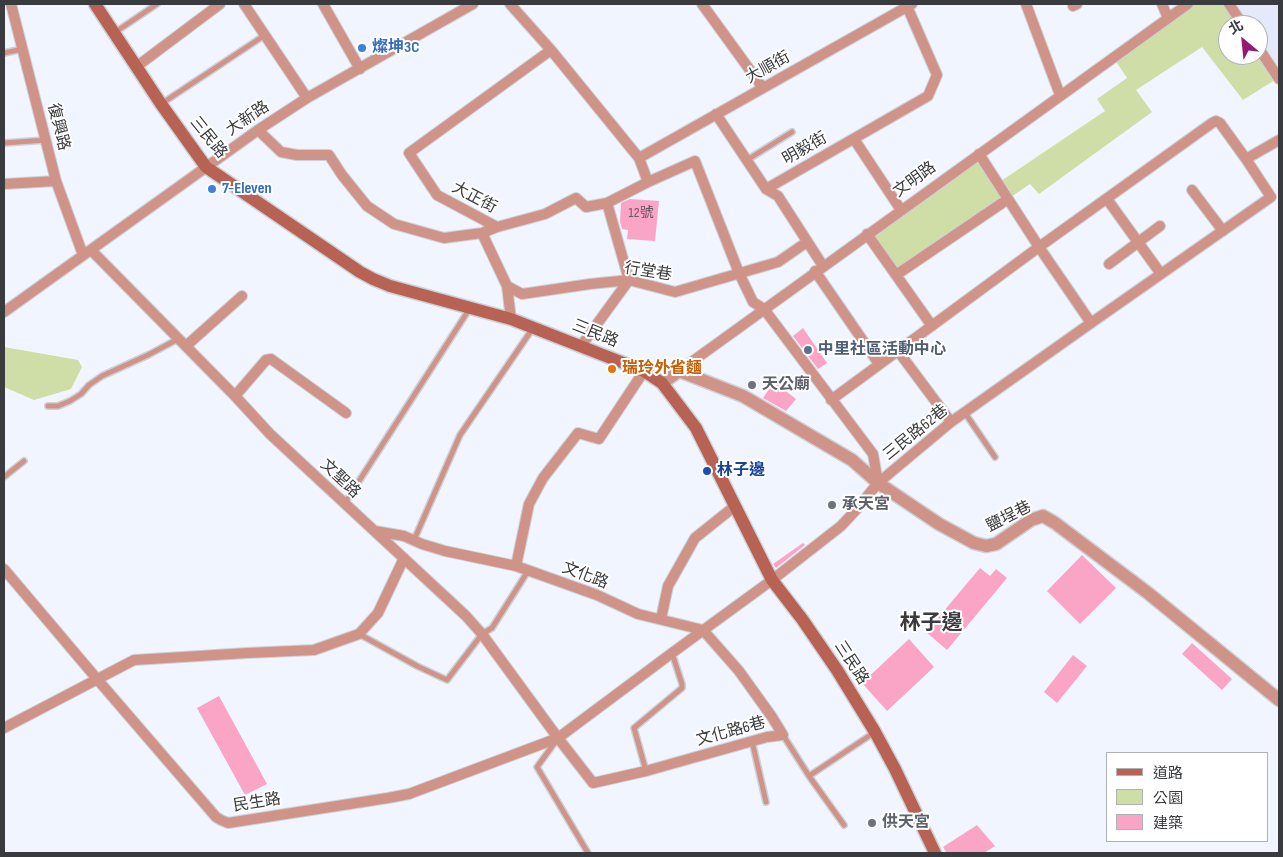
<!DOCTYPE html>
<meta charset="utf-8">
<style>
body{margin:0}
#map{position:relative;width:1283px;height:857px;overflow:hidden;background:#f1f5ff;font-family:"Sofia Sans Condensed","Noto Sans TC",sans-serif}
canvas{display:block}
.frame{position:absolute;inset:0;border:5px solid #3a3b3f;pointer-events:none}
.legend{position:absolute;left:1106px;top:752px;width:162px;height:90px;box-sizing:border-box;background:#fff;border:1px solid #b0b1b2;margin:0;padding:6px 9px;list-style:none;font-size:15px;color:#3a3b3f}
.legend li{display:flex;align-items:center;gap:10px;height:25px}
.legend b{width:25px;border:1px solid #b0b1b2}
.north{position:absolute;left:1218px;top:15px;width:50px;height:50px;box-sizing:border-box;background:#fff;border:1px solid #b0b1b2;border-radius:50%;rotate:332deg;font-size:14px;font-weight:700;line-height:20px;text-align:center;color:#3a3b3f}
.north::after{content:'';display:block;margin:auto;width:18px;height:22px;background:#951973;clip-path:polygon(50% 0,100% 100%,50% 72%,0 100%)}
</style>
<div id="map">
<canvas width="1283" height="857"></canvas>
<div class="frame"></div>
<ul class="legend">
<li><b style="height:6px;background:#b86253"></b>道路</li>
<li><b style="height:14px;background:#cfdea7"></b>公園</li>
<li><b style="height:14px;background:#faa4c6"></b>建築</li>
</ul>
<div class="north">北</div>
</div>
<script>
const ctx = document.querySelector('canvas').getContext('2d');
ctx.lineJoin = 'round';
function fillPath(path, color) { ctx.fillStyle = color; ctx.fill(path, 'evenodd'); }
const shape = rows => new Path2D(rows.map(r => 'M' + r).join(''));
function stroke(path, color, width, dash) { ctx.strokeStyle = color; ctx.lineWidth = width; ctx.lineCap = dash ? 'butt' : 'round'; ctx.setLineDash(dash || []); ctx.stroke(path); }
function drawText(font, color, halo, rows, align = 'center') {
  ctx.font = font + ' "Sofia Sans Condensed","Noto Sans TC",sans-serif'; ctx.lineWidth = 4; ctx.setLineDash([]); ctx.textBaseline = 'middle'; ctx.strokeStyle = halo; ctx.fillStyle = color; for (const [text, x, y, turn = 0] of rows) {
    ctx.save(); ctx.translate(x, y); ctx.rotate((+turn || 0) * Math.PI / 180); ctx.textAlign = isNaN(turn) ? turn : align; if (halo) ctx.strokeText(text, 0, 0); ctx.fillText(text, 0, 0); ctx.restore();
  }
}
fillPath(shape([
 [1236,4,1279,4,1279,69,1258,37,1258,25,1250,25]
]), '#e4eafc');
fillPath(shape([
 [1187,4,1229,4,1243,25,1228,25,1228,55,1258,55,1278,78,1243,100,1202,47,1136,90,1152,112,1039,194,1030,184,896,275,867,234,979,154,998,183,1105,111,1097,99,1127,78,1113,57],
 [4,347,78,360,82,367,71,389,34,400,4,387]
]), '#cfdea7');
fillPath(shape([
 [630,199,659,201,655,241,627,239,628,230,622,229,620,222,621,203],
 [803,328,827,363,818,369,793,336],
 [774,382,796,399,786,411,763,398],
 [803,543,805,545,776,568,773,564],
 [1082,555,1116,588,1080,624,1047,591],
 [980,568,990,576,996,569,1007,578,947,650,926,632],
 [909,639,934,667,887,711,862,683],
 [1192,643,1232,679,1222,690,1182,654],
 [1073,655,1087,666,1057,703,1044,692],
 [219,696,267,784,245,795,197,708],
 [977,825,995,846,984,853,947,853,943,847]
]), '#faa4c6');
const service = shape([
 [114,33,157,4],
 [4,53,23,49],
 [161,104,265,35],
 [4,143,46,140],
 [747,160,792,132],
 [48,406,58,406,70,401,81,394,89,385,102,376,148,355,178,339],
 [965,413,995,457],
 [4,477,24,461],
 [345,503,470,308],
 [414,540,460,435,533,328],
 [359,634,417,666,447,680,482,634,492,628,528,571],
 [783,735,809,776,844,825],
 [556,741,537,767,588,853],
 [752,741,766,802],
 [646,771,634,728,682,688,682,684,672,653],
 [809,776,875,732]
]);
const minor = shape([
 [11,4,56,181,83,255],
 [244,4,307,98],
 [323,4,360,69],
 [702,4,763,88],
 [1026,4,1060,95],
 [1162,4,1168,18],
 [1229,4,1243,25],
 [1073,6,1077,4],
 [1258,47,1279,79],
 [136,67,220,4],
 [716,114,766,189,928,96,937,75,906,4],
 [258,130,281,152,297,155,329,155,342,175,367,206,394,224,444,238,482,233],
 [854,139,901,210],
 [979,154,1039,247,1091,323],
 [639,158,912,4],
 [1246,159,1279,140],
 [648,182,695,161,739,273,753,302,764,309,873,454,878,483],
 [4,184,56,181],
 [766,189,778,196,823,266],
 [1192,190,1223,231],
 [1107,199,1161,274],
 [497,227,545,214,576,198,586,207,607,203,648,182,639,158,551,50,510,4],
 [867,234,932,326],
 [91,250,235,396,270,434,466,616,482,634,558,738,593,783,646,771,767,737,783,735,772,717,739,671,703,630],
 [1109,264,1160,226],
 [815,271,879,364],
 [896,275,1008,199],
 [507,286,522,294,590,284,629,280,675,292,778,262,807,242],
 [4,312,258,130,307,98,473,4],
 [511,319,507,286,482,233,497,227,437,195,409,153,551,50],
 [186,346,242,296],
 [581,346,629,280,607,203],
 [898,351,951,422],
 [679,371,1188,4],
 [235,396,266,360,271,359,346,413],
 [831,400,1039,247,1212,123,1216,121,1220,123,1246,159,1271,197],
 [375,531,404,536,422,544,445,551,516,566,597,595,638,614,703,630],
 [516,566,529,504,543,478,578,433,599,439,644,371],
 [4,569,97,679,216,817,221,820,228,823,388,798,409,794,558,738,672,653,772,580,841,526,856,510,878,483,951,422,1091,323,1271,197],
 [661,619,668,586,695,538,735,506],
 [4,728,134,660,247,653,314,650,359,634,378,613,404,558]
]);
const tertiary = shape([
 [662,383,679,371,743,396,852,460,878,483,939,524,974,543,986,546,996,544,1031,520,1043,516,1055,523,1148,593,1279,700]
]);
const secondary = shape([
 [95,4,161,104,206,167,360,272,373,279,390,286,511,319,644,371,662,383,696,428,772,580,802,619,837,670,875,732,895,769,935,853]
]);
stroke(service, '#ccd0d9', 8);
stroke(minor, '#ccd0d9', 12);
stroke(tertiary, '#ccd0d9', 15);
stroke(secondary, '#ccd0d9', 15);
stroke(service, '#d09388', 5);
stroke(minor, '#d09388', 10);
stroke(tertiary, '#d09388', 12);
stroke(secondary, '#b86253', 12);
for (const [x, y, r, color] of [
 [362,48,5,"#3f7fe0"],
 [212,189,5,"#3f7fe0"],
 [808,350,5,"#5c6f8a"],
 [612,369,5,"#e8710a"],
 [752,385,5,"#6b7280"],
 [707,471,5,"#1a4fb4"],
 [832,505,5,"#6b7280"],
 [872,823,5,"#6b7280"]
]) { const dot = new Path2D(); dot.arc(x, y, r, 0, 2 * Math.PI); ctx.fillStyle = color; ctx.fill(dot); stroke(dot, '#fff', 2); }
drawText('14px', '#6a5561', null, [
 ["12號",641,213]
]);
drawText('bold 16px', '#366cbe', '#fff', [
 ["燦坤3C",372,48],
 ["7-Eleven",222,189]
], 'left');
drawText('16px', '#3a3b3f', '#fff', [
 ["大順街",768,68,-29],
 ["大新路",248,119,-34],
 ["復興路",58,127,76],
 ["三民路",208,138,51],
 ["明毅街",805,149,-30],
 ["文明路",915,180,-36],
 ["大正街",474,198,28],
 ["行堂巷",648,272,9],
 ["三民路",595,334,22],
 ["三民路62巷",916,433,-39],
 ["文聖路",340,479,43],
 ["鹽埕巷",1009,517,-27],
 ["文化路",585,576,21],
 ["三民路",851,663,57],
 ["文化路6巷",731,732,-15],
 ["民生路",257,803,-9]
]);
drawText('bold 16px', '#4e5e75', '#fff', [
 ["中里社區活動中心",818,350]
], 'left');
drawText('bold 16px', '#c56008', '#fff', [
 ["瑞玲外省麵",622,369]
], 'left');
drawText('bold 16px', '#5b616d', '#fff', [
 ["天公廟",762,385],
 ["承天宮",842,505],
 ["供天宮",882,823]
], 'left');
drawText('bold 16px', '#164399', '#fff', [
 ["林子邊",717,471]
], 'left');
drawText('bold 21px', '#3a3b3f', '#fff', [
 ["林子邊",931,624]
]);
</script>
